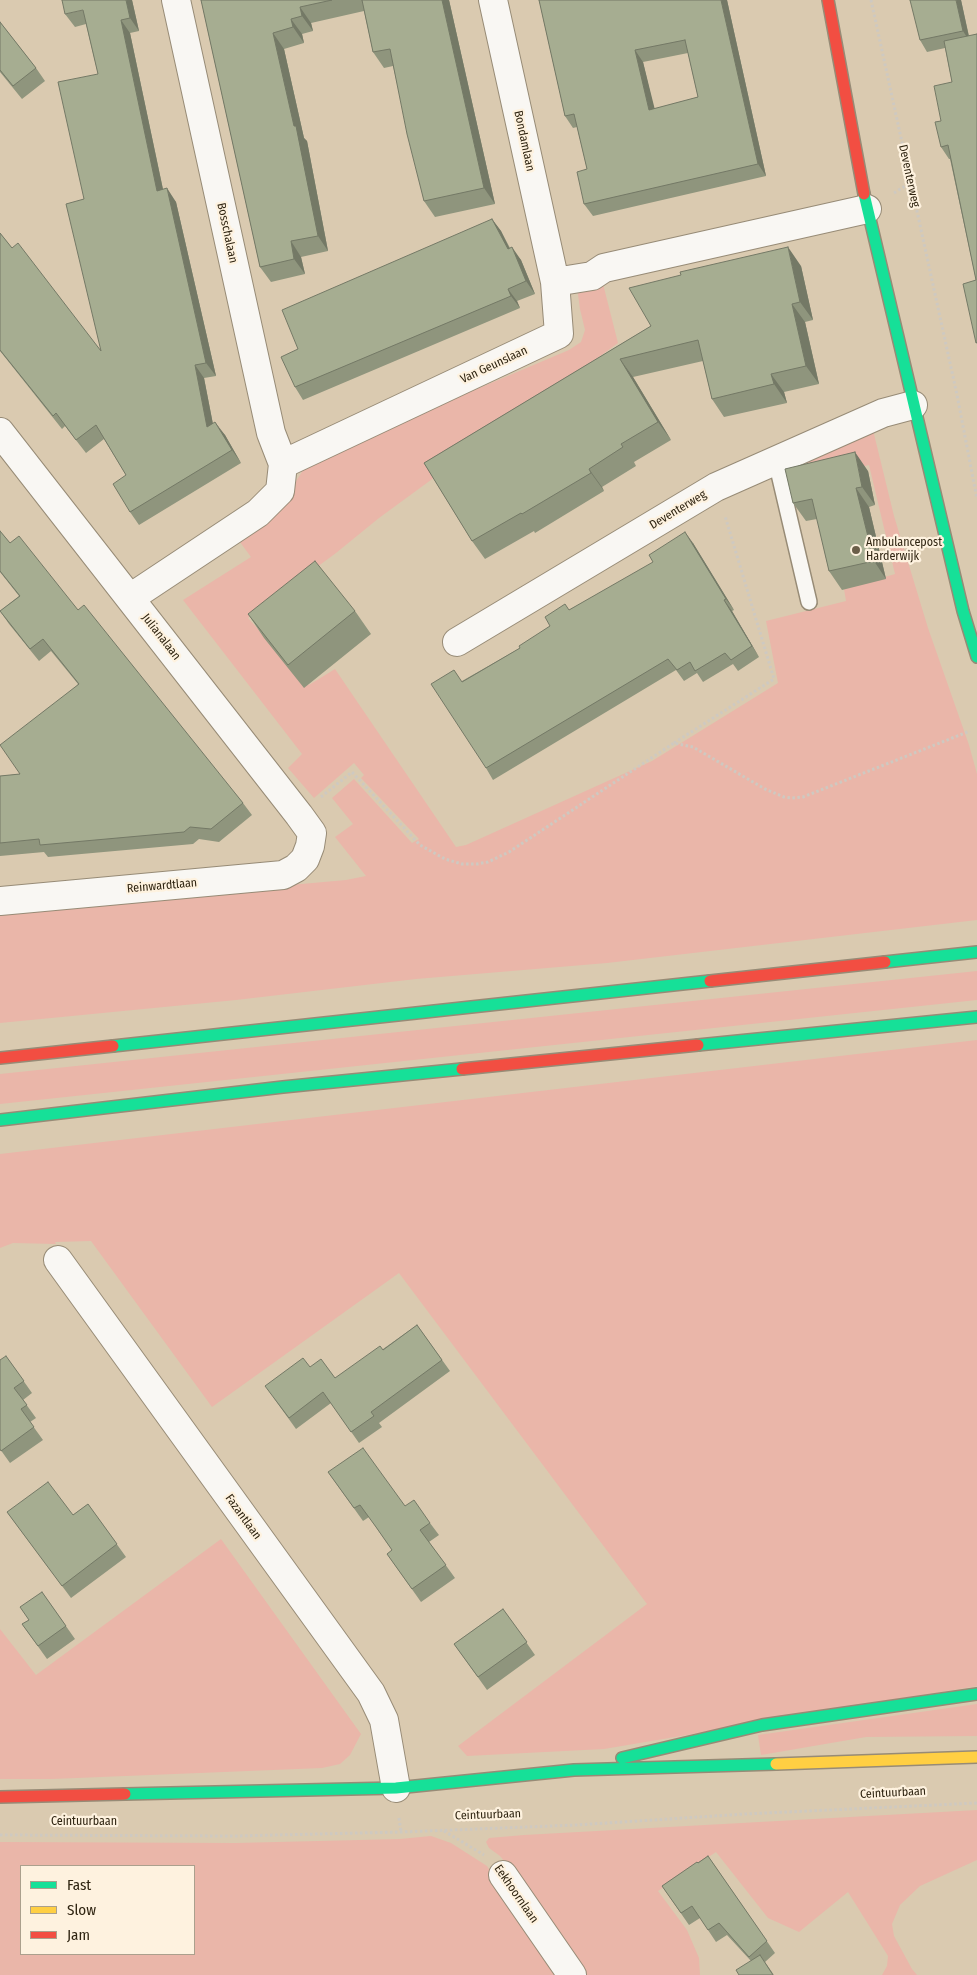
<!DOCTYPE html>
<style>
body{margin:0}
#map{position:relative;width:977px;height:1975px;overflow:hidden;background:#dacab0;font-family:"Fira Sans Condensed",sans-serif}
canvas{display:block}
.legend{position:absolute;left:20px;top:1865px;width:175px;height:90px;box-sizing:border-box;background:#fef2df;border:1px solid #aba08d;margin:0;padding:6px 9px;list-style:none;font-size:15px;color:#2f2411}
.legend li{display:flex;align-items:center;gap:10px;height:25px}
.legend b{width:25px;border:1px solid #aba08d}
</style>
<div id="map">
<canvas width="977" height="1975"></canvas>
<ul class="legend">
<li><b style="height:6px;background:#16e098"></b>Fast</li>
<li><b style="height:6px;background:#ffcf43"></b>Slow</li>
<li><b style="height:6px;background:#f24e42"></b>Jam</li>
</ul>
</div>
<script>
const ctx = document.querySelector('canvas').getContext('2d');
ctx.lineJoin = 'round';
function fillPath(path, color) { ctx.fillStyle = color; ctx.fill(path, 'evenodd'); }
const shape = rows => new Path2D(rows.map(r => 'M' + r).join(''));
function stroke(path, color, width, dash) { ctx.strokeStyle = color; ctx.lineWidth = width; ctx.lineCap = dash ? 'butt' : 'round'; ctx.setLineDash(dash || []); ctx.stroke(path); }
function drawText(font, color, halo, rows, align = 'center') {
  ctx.font = font + ' "Fira Sans Condensed",sans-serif'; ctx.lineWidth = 4.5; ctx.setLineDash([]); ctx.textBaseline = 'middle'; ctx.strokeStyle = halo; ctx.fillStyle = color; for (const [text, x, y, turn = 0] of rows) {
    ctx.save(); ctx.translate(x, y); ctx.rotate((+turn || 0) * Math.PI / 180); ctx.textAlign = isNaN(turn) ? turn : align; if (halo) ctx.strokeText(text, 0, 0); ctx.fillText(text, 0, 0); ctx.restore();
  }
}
fillPath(shape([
 [602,280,618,343,379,518,336,553,248,618,309,685,335,669,456,847,466,845,652,761,778,683,766,621,846,601,844,589,895,574,869,465,800,481,809,458,873,430,894,516,928,628,969,745,977,774,977,920,607,963,416,979,236,1000,0,1023,0,911,346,880,366,876,335,837,353,824,332,798,354,779,412,843,419,839,361,778,364,775,354,763,314,798,288,768,302,754,183,600,251,557,237,538,281,511,293,486,307,464,333,450,569,350,581,342,585,330,580,309,577,287],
 [977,971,977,1000,0,1104,0,1074],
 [977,1040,977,1686,604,1749,467,1756,458,1746,647,1604,399,1273,212,1407,91,1241,55,1242,56,1244,13,1243,0,1248,0,1154],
 [221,1539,361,1734,350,1755,340,1764,322,1768,52,1779,0,1779,0,1629,36,1675],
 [977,1704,977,1736,866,1737,761,1755,758,1735],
 [977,1810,977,1860,920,1886,900,1905,892,1924,894,1936,912,1969,917,1975,882,1975,887,1966,888,1956,848,1892,799,1932,768,1918,716,1852,658,1891,687,1930,699,1958,700,1975,587,1975,528,1890,500,1856,489,1848,486,1842,489,1838,524,1835],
 [431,1836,451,1843,487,1866,559,1975,0,1975,0,1842,236,1843,400,1839],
 [21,1866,194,1866,194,1954,21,1954]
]), '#eab6a9');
const lane = shape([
 [776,461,809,602]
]);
const street = shape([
 [176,0,271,433,283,464],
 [493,0,555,282],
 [0,432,299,815,312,833,310,846,305,859,296,868,283,875,0,901],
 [130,598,258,513,280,491,283,464,559,334,555,282,592,276,604,268,867,209],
 [457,642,716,487,883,413,913,405],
 [58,1260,371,1693,384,1720,396,1788],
 [503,1875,572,1975]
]);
const fast = shape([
 [864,194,963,611,977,657],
 [885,962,977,952],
 [698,1045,977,1017],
 [113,1046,710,981],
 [0,1120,283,1087,462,1069],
 [622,1758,762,1725,977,1694],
 [125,1794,396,1788,574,1770,776,1764]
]);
const slow = shape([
 [776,1764,977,1757]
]);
const jam = shape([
 [828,0,864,194],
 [710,981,885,962],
 [0,1058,113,1046],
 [462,1069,698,1045],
 [0,1797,125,1794]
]);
stroke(lane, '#978b76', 18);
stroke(street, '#978b76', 30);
stroke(fast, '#978b76', 14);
stroke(slow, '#978b76', 14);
stroke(jam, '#978b76', 14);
stroke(shape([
 [871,0,957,395,977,499],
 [894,193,910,183],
 [674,743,774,679,725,516],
 [321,797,352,772,420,845,445,859,462,864,477,864,488,862,509,852,674,743,693,747,765,789,784,797,791,798,803,797,970,731],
 [399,1818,401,1832],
 [444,1831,484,1855],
 [0,1835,236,1836,401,1832,576,1825,745,1814,977,1803]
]), '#cec9c1', 3, [2.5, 2.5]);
stroke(lane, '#f9f7f3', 15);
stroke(street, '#f9f7f3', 28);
stroke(fast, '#16e098', 11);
stroke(slow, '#ffcf43', 11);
stroke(jam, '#f24e42', 11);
fillPath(shape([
 [132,0,139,31,130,33,163,189,176,202,216,376,204,378,213,424,225,435,241,463,139,525,130,512,126,475,104,439,86,453,65,426,62,429,0,351,0,233,12,248,101,351,84,199,98,74,86,24,75,27,65,14],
 [201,0,449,0,495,204,435,217,424,201,393,66,384,68,373,52,364,11,311,23,313,31,302,34,304,43,284,49,304,138,307,141,328,251,301,257,305,274,271,282,260,267],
 [539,0,727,0,766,176,593,216,584,204,587,169,577,127,573,128,565,116],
 [688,53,698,97,654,109,643,62],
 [961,0,969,36,977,34,977,344,976,343,976,280,950,159,949,159,941,147,941,121,952,82,945,48,927,52,920,40],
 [0,22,36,68,45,81,22,99,0,72],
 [492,219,501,231,510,248,521,260,535,294,517,301,520,308,303,400,295,387,298,349],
 [801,266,813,320,805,322,819,384,784,392,787,403,724,417,712,399,703,361,633,377,671,440,634,462,636,466,602,487,604,491,535,533,534,531,485,559,472,541,424,463,651,326],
 [868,471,875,505,869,507,886,579,842,590,829,571,817,519,806,521,793,503],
 [0,531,10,543,78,610,243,803,252,815,219,842,199,839,193,844,48,857,44,852,0,856,0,776,20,774,78,684,51,651,39,661,9,624,0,611,19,596,0,572],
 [693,543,734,610,732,611,759,657,738,671,733,664,703,682,697,673,684,681,676,670,493,780,486,768,462,681,520,648,550,626,569,610],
 [355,611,371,634,304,688,264,638,248,614],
 [417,1325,450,1371,379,1423,382,1427,359,1443,331,1403,296,1429,273,1397,310,1367,335,1378,383,1349],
 [6,1356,32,1393,23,1400,36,1418,30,1422,43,1440,10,1463,0,1449],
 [328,1472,405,1506,430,1523,439,1535,429,1542,455,1578,421,1602,387,1554,392,1550,385,1540,369,1517,363,1521],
 [88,1504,126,1557,71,1598,7,1512,73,1515],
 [42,1592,75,1639,47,1659,22,1624,29,1620],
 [503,1609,535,1655,487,1690,454,1644],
 [708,1856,775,1953,765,1962,774,1975,751,1961,727,1935,716,1942,700,1918,689,1925,662,1886]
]), '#8f957d');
fillPath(shape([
 [126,0,132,0,139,31,130,18],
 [442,0,449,0,495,204,484,188],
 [721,0,727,0,766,176,758,164],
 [956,0,961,0,970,42,963,31],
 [300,7,311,23,313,31,302,16],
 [291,19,302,34,304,43,293,27],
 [121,20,130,33,166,204,157,191],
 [273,33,284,49,304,138,307,141,328,251,318,236,294,126],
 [635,50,643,62,658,122,649,110],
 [167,188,176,202,216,376,206,363],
 [492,219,501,231,516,262,508,249],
 [291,241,301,257,305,274,294,259],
 [512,247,521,260,535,294,526,281],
 [788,247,801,266,813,320,800,302],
 [508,289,517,301,520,308,511,296],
 [792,304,805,322,819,384,806,366],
 [620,359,633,377,671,440,658,422],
 [195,365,204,378,216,440,207,427],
 [771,374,784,392,787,403,774,384],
 [215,422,225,435,241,463,232,450],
 [855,452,868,471,875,505,862,487],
 [589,469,602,487,604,491,591,473],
 [856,488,869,507,886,579,874,561],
 [685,532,693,543,734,610,726,599],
 [724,600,732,611,759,657,752,646]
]), '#747966');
const building = shape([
 [62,0,126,0,130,18,121,20,157,191,167,188,206,363,195,365,207,427,215,422,232,450,130,512,113,484,126,475,96,425,76,440,56,413,53,416,0,350,0,233,12,248,18,243,101,351,66,204,84,199,58,82,98,74,83,10,65,14,62,0],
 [201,0,332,0,300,7,302,16,291,19,293,27,273,33,294,126,296,126,318,236,291,241,294,259,260,267,201,0],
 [362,0,442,0,484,188,424,201,407,134,390,49,373,52,362,0],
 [539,0,721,0,758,164,584,204,577,172,587,169,574,114,565,116,539,0],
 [685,40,698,97,649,110,635,50,685,40],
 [910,0,956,0,963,31,920,40,910,0],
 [0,22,36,68,13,86,0,70,0,22],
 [977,34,977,342,976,343,963,284,976,280,948,145,941,147,935,122,941,121,934,86,952,82,944,41,977,34],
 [492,219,508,249,512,247,526,281,508,289,511,296,295,387,281,357,298,349,282,310,492,219],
 [788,247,800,302,792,304,806,366,771,374,774,384,712,399,698,340,620,359,658,422,621,444,623,447,589,469,591,473,522,514,521,513,472,541,424,463,651,326,629,288,681,275,680,272,788,247],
 [855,452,862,487,856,488,874,561,829,571,812,499,793,503,785,469,855,452],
 [0,531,10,543,19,536,78,610,84,605,243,803,211,829,190,827,184,832,40,845,39,839,0,843,0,776,20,774,0,745,79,684,43,639,30,649,0,611,20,596,0,571,0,531],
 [685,532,726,599,724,600,752,646,731,660,725,653,695,671,690,662,677,670,668,659,486,768,431,684,454,670,462,682,520,648,519,646,550,626,545,617,565,604,569,610,653,562,649,555,685,532],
 [315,561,355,611,288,665,248,614,315,561],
 [417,1325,442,1360,371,1412,374,1416,351,1432,323,1392,289,1418,265,1386,303,1358,310,1367,321,1359,335,1378,380,1346,383,1350,417,1325],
 [6,1356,24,1381,14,1388,27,1405,21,1409,34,1427,1,1451,0,1449,0,1360,6,1356],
 [363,1448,405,1506,414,1500,430,1523,420,1530,446,1565,412,1589,387,1554,392,1550,376,1527,360,1505,354,1508,328,1472,363,1448],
 [48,1482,73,1515,88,1504,117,1544,62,1586,7,1512,48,1482],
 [42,1592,66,1626,38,1646,22,1624,29,1620,20,1607,42,1592],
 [503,1609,527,1642,478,1677,454,1644,503,1609],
 [708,1856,767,1941,749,1957,719,1923,708,1930,692,1906,681,1913,662,1886,697,1862,698,1863,708,1856],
 [760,1955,773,1975,739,1975,736,1970,760,1955]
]);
fillPath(building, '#a6ad91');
stroke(building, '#747966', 1);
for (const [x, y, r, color] of [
 [856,550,5,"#6b5e49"]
]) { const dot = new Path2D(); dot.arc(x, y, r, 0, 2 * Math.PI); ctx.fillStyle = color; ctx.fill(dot); stroke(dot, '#fef2df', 2); }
drawText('12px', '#2f2411', '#fef2df', [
 ["Bondamlaan",524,141,78],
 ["Deventerweg",909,176,78],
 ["Bosschalaan",227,233,78],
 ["Van Geunslaan",494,365,-25],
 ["Deventerweg",678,510,-31],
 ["Julianalaan",161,637,52],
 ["Reinwardtlaan",162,886,-5],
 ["Fazantlaan",243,1517,54],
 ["Ceintuurbaan",893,1793,-3],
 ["Ceintuurbaan",488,1815,-2],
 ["Ceintuurbaan",84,1822],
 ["Eekhoornlaan",516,1894,55]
]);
drawText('12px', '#2f2411', '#fef2df', [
 ["Ambulancepost",866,543],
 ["Harderwijk",866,557]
], 'left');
</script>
